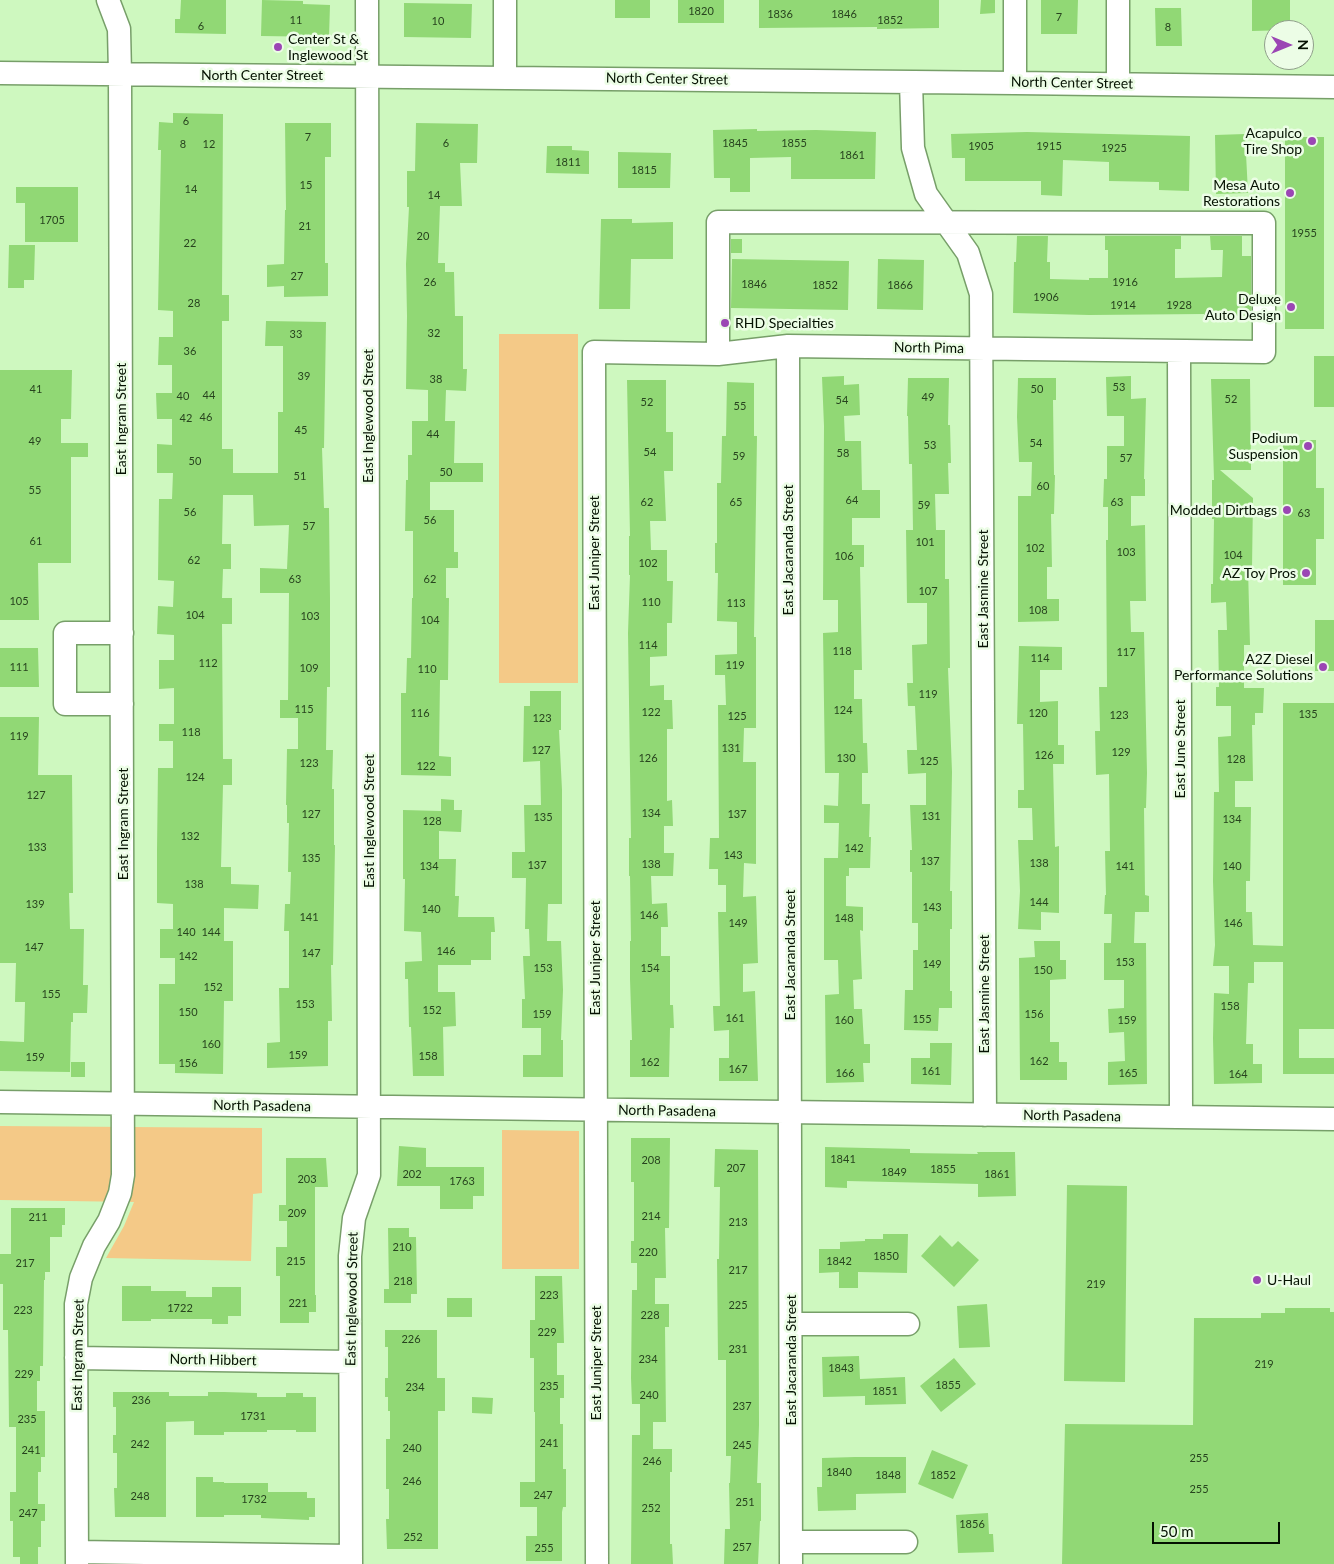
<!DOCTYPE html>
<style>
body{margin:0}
#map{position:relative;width:1334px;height:1564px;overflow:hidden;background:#cef8bf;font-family:Lato,sans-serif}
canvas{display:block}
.north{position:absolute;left:1264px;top:20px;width:50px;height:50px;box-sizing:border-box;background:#ecfde6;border:1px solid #8f9f8a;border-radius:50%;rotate:90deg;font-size:14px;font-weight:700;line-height:20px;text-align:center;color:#041101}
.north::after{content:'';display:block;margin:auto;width:18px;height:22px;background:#9b46b4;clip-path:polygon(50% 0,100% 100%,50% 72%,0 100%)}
.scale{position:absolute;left:1152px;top:1522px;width:128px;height:22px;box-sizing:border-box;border:2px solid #041101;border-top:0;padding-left:6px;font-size:15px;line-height:18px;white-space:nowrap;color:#041101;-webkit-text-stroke:4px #ecfde6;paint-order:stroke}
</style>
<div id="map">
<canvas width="1334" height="1564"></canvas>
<div class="north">N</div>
<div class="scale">50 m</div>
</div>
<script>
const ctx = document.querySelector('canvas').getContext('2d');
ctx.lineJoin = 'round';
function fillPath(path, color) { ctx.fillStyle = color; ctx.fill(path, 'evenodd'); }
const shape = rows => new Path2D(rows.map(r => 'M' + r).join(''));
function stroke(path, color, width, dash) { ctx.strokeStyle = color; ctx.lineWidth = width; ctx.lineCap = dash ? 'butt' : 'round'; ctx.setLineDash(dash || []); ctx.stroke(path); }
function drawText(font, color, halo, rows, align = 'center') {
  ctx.font = font + ' Lato,sans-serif'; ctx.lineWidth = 5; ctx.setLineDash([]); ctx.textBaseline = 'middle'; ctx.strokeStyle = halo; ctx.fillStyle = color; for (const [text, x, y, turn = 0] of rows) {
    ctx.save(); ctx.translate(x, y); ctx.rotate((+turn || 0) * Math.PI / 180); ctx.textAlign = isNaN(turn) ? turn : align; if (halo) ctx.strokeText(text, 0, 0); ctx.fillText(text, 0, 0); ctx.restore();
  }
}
fillPath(shape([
 [499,334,578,334,578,683,499,683],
 [0,1126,262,1128,262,1193,253,1194,251,1261,106,1258,124,1226,134,1202,0,1200],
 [502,1130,579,1131,579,1269,502,1269]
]), '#f4c987');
fillPath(shape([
 [181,0,226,0,226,34,175,33,175,19,180,19],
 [262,0,303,1,303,4,330,5,329,37,261,36],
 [615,0,650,0,650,18,615,18],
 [678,0,724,0,724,23,678,23],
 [759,0,939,0,939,28,877,29,877,27,759,28],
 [981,0,995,0,995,13,980,14],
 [1041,0,1078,0,1077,34,1041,34],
 [1252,0,1290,0,1290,30,1252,31],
 [404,3,472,4,471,38,404,37],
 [1155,8,1181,8,1182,46,1156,46],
 [173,113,223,114,222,295,229,295,229,321,222,321,222,449,233,449,233,473,278,473,278,412,283,412,283,346,265,346,266,321,326,322,324,448,322,448,324,508,329,508,330,599,330,687,327,687,326,750,333,750,332,789,334,789,334,845,335,845,333,965,331,965,332,1021,328,1021,328,1066,267,1068,267,1043,280,1042,279,988,289,988,289,931,284,931,285,904,290,904,291,872,288,872,289,823,287,823,287,805,286,805,287,749,298,749,298,718,280,718,280,700,288,700,289,593,260,593,260,568,287,569,289,525,254,526,253,495,223,495,222,544,231,544,231,569,223,569,222,598,232,598,232,624,222,624,223,759,232,759,232,785,223,785,221,867,231,867,231,884,259,885,258,909,224,908,224,941,233,941,233,1001,224,1001,223,1074,175,1073,175,1064,159,1064,159,984,175,984,175,958,160,958,160,929,173,929,173,904,157,903,157,850,158,768,173,768,173,741,159,741,159,724,174,724,174,688,159,689,159,660,174,660,174,635,157,634,158,606,173,607,174,581,158,580,159,499,172,499,173,473,157,473,157,444,172,445,172,419,157,419,156,393,172,393,172,365,158,365,159,337,173,337,173,311,158,310,161,150,158,150,159,122,173,123],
 [285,123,331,123,331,157,325,157,325,263,328,263,328,296,284,297,284,286,267,287,267,265,284,264,285,210,286,210],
 [416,123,478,124,477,163,460,163,462,206,440,206,438,263,445,263,445,272,454,272,455,316,463,316,463,369,467,369,466,391,446,390,445,421,455,421,454,463,483,463,483,482,430,482,430,510,454,510,454,552,458,552,458,568,446,568,446,598,449,598,448,680,440,680,439,756,451,757,451,776,401,775,401,693,406,693,407,658,411,658,412,598,413,598,413,531,405,531,406,480,408,480,408,455,412,455,412,421,428,421,428,390,406,389,407,316,406,264,409,207,407,207,407,171,415,171],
 [757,129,757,131,816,130,876,132,875,179,791,179,791,157,750,158,750,192,730,192,730,178,714,178,713,130],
 [1027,132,1190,136,1189,191,1159,190,1159,182,1109,181,1109,162,1063,160,1062,196,1041,195,1041,181,965,181,965,158,952,158,951,134],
 [1245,134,1248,193,1216,194,1215,135],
 [1285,137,1324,137,1324,329,1285,329],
 [547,146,572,146,572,150,589,151,589,174,546,173],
 [618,152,671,153,670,188,618,188],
 [16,187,78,187,78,242,25,242,25,203,16,203],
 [601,219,632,219,632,223,673,222,673,259,631,259,630,309,599,309],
 [1017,236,1048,236,1047,262,1050,262,1050,279,1089,280,1089,278,1108,278,1108,250,1105,250,1105,236,1181,236,1181,249,1175,249,1175,278,1222,277,1223,250,1211,250,1210,236,1242,236,1242,256,1251,256,1251,316,1204,315,1204,314,1089,315,1013,313,1014,262,1016,262],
 [731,239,742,239,742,253,731,253],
 [9,245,35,245,34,280,24,280,24,288,8,288],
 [732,259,849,261,848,310,731,308],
 [878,259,924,260,923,310,877,309],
 [1314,356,1334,356,1334,407,1314,407],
 [0,370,72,370,71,419,61,419,61,443,88,443,88,457,71,457,71,563,38,563,39,620,0,620],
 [844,376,844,385,859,384,860,415,844,416,845,441,861,441,862,490,880,490,880,518,852,518,852,545,864,545,864,567,860,567,862,670,854,670,854,699,862,699,863,743,867,743,868,773,862,773,862,804,870,804,869,837,871,837,870,868,849,868,849,876,846,876,846,906,863,907,863,931,860,930,862,979,853,980,854,1009,862,1009,864,1044,870,1044,870,1063,863,1063,864,1082,826,1083,825,995,839,994,838,960,824,960,824,858,838,858,839,823,824,823,824,805,838,806,839,773,825,773,823,633,838,632,838,600,823,600,824,426,822,377],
 [1131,376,1131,399,1146,398,1144,479,1145,479,1145,496,1131,496,1131,526,1145,525,1146,601,1130,601,1131,632,1144,632,1147,773,1146,808,1144,808,1145,895,1149,896,1149,912,1135,912,1134,943,1146,943,1147,1084,1108,1085,1108,1062,1125,1061,1124,1032,1109,1033,1108,1009,1124,1008,1124,980,1104,980,1104,943,1111,943,1112,914,1104,914,1105,895,1106,895,1105,851,1110,851,1109,774,1096,775,1095,731,1100,731,1099,687,1107,687,1106,540,1108,540,1108,507,1103,507,1104,479,1107,479,1107,446,1124,446,1124,416,1107,416,1106,377],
 [908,378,949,378,948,425,950,425,951,463,948,463,949,494,935,494,936,530,945,530,945,579,949,579,950,668,948,668,952,772,950,891,952,891,952,929,950,929,950,991,952,991,952,1008,939,1008,938,1031,904,1030,905,990,913,990,913,950,918,950,918,923,912,923,912,872,910,872,910,850,912,850,910,805,926,805,926,773,908,774,907,750,917,750,915,706,908,706,907,683,913,683,912,645,927,644,927,603,907,603,906,530,913,530,912,464,909,464,908,416,907,416],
 [1018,378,1056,378,1056,400,1053,400,1054,475,1055,475,1054,514,1051,514,1052,567,1047,567,1047,599,1059,599,1059,621,1018,622,1018,496,1031,496,1032,462,1019,462,1017,417],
 [1211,379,1250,379,1251,470,1220,470,1253,498,1252,568,1248,568,1250,645,1244,645,1244,688,1264,688,1263,713,1255,713,1255,725,1252,725,1253,781,1235,781,1235,807,1251,807,1250,881,1246,881,1246,912,1252,912,1253,945,1283,946,1283,703,1334,703,1334,1029,1299,1029,1299,1058,1334,1058,1334,1074,1283,1074,1283,962,1254,962,1254,983,1248,983,1246,1044,1253,1044,1253,1064,1262,1064,1262,1083,1214,1084,1213,1038,1214,993,1229,994,1229,966,1213,966,1215,945,1213,881,1214,792,1219,792,1218,737,1231,736,1231,706,1216,706,1216,687,1219,687,1218,630,1227,630,1226,602,1211,603,1211,584,1213,584,1214,519,1212,519,1212,480,1214,480],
 [627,380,666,380,666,432,673,432,673,471,664,471,666,521,650,521,651,550,667,550,667,581,673,581,672,623,667,623,667,656,650,657,650,686,664,685,664,700,672,700,673,729,667,729,667,801,672,800,673,826,664,826,664,853,674,853,673,876,651,876,652,904,667,903,668,927,661,927,661,956,670,956,670,1005,673,1005,674,1028,670,1028,669,1077,630,1077,630,1040,632,1040,630,979,630,941,631,941,630,876,629,876,629,838,631,838,628,633,630,575,629,575,629,536,630,536],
 [727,382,754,383,754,436,757,436,754,637,756,637,756,728,744,728,743,762,756,762,756,864,744,863,743,897,756,896,758,963,743,964,743,992,755,991,758,1081,719,1081,719,1058,729,1058,729,1030,714,1031,713,1006,720,1006,718,912,726,912,726,885,718,885,718,869,709,869,710,838,719,838,718,705,726,705,725,675,715,675,715,655,737,654,737,622,717,621,718,573,715,573,715,543,717,543,717,483,721,483,722,436,726,436],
 [1283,440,1316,440,1316,488,1324,488,1324,539,1316,539,1316,585,1283,585],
 [1315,620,1334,620,1334,671,1315,671],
 [1019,646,1062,647,1062,670,1040,670,1040,702,1058,701,1058,745,1064,745,1064,764,1053,764,1055,847,1059,846,1059,913,1041,912,1041,930,1018,929,1020,891,1018,840,1033,840,1032,808,1018,808,1018,790,1024,790,1023,724,1017,724],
 [0,648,38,648,39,687,0,687],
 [530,691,561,691,561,730,559,730,562,790,562,904,548,904,547,941,561,941,563,990,561,1040,563,1040,563,1077,523,1077,523,1055,541,1055,541,1028,522,1028,522,999,525,999,523,956,530,956,529,929,525,929,526,878,512,878,512,852,525,852,524,805,541,805,540,761,523,762,524,706,530,706],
 [0,717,39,717,38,775,72,775,73,893,69,893,70,929,84,929,83,985,88,985,87,1013,73,1013,73,1022,71,1022,70,1072,0,1071,0,1041,24,1042,25,1002,15,1002,16,963,0,963],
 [441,799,454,800,454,810,462,810,461,832,439,831,439,859,456,859,455,896,459,896,458,917,494,917,495,932,491,932,491,960,471,960,471,965,438,965,438,992,455,992,456,1026,443,1027,444,1076,413,1076,411,1027,409,1027,408,979,405,979,405,962,422,961,421,932,404,931,405,879,403,879,403,810,441,811],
 [1034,941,1060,941,1060,960,1066,960,1066,979,1050,980,1050,1042,1059,1042,1059,1062,1067,1062,1067,1080,1020,1080,1019,958,1035,957],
 [930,1043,952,1043,951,1085,911,1084,911,1058,930,1058],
 [71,1062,85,1062,85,1077,71,1077],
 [631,1138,670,1138,669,1228,665,1228,666,1278,655,1278,655,1304,669,1304,669,1327,665,1327,666,1422,653,1422,653,1449,672,1449,672,1472,670,1472,670,1544,672,1544,673,1564,631,1564,632,1435,640,1435,640,1404,632,1404,631,1378,632,1290,637,1290,637,1263,631,1263,631,1241,634,1241,634,1182,631,1182],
 [399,1146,426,1148,426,1167,484,1167,484,1196,473,1196,473,1209,440,1209,440,1186,397,1186],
 [825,1147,910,1149,910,1153,978,1154,977,1152,1015,1152,1016,1196,978,1197,978,1184,847,1181,847,1188,825,1187],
 [715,1149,758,1150,759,1425,757,1483,761,1483,761,1521,760,1521,758,1564,724,1564,725,1529,730,1529,729,1483,730,1483,731,1456,726,1456,726,1360,718,1360,717,1259,719,1259,720,1187,714,1187],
 [286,1158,326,1158,328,1187,315,1187,315,1295,316,1295,316,1312,309,1312,309,1323,280,1323,280,1276,276,1276,276,1247,287,1247,287,1221,279,1221,279,1205,286,1205],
 [1067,1185,1127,1186,1125,1382,1064,1381],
 [11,1208,65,1208,65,1225,62,1225,62,1237,50,1237,50,1272,45,1272,45,1280,44,1280,43,1366,40,1366,40,1381,37,1381,37,1411,45,1411,45,1457,41,1457,41,1472,38,1472,38,1504,45,1504,45,1521,41,1521,41,1547,38,1547,38,1564,20,1564,20,1557,13,1557,13,1521,10,1521,10,1492,16,1492,16,1427,9,1427,8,1330,3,1330,3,1284,0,1284,0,1254,11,1254],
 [388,1228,409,1228,409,1237,416,1237,417,1294,411,1294,411,1303,384,1303,384,1289,389,1289],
 [883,1234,908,1234,907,1273,858,1272,858,1288,839,1288,839,1272,819,1273,819,1249,840,1249,840,1242,865,1241,865,1239,883,1239],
 [940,1235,952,1247,958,1241,979,1260,954,1287,921,1256],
 [535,1276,562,1276,564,1343,557,1343,557,1375,564,1375,564,1398,560,1398,560,1424,563,1424,563,1469,566,1469,566,1507,563,1507,562,1512,562,1561,526,1561,526,1536,537,1536,537,1507,520,1507,520,1482,535,1482,535,1412,534,1412,534,1358,530,1358,530,1320,535,1320],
 [122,1286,151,1286,151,1291,186,1291,186,1297,212,1297,212,1287,241,1287,241,1316,228,1316,228,1324,212,1324,212,1319,151,1319,151,1321,122,1321],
 [447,1298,472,1298,472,1317,447,1317],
 [987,1304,990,1347,959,1348,957,1306],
 [1285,1308,1330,1308,1330,1312,1334,1312,1334,1564,1062,1564,1065,1424,1193,1425,1194,1318,1261,1318,1261,1313,1285,1313],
 [385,1330,437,1330,437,1378,445,1378,445,1411,438,1411,438,1549,387,1549,386,1519,389,1519,389,1489,386,1489,386,1439,390,1439,390,1411,388,1411,388,1397,385,1397,385,1378,388,1378,388,1347,385,1347],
 [859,1356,860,1379,905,1377,906,1404,865,1405,865,1396,823,1397,822,1357],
 [954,1358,976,1384,941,1412,920,1386],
 [113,1392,169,1392,169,1396,208,1396,208,1392,224,1392,257,1393,257,1397,286,1397,286,1393,303,1393,303,1397,316,1397,316,1432,296,1432,296,1430,267,1430,267,1432,224,1432,224,1435,194,1435,194,1421,166,1422,166,1517,115,1517,114,1488,117,1488,117,1453,113,1453,113,1435,116,1435,116,1407,113,1407],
 [472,1397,493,1398,492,1414,472,1413],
 [932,1450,968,1465,953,1499,918,1484],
 [855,1457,906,1457,906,1493,856,1494,856,1510,818,1511,817,1487,822,1487,822,1458],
 [196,1477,213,1477,213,1482,224,1482,224,1483,268,1483,268,1492,307,1492,307,1498,315,1498,315,1517,309,1517,309,1520,261,1518,261,1515,224,1515,224,1517,196,1517],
 [988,1513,989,1534,993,1534,994,1552,958,1553,956,1515]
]), '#91d875');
const minor = shape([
 [1015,0,1015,83],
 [1118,0,1118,84],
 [0,73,1015,83,1334,87],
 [505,78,505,0],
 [911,82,913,148,926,194,968,253,981,294,985,1115],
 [788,346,791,1564],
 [1179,351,1181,1117],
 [122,633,65,633,65,704,122,704],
 [0,1102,1334,1119],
 [791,1324,908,1324],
 [76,1358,350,1362],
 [791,1542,906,1542],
 [77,1552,351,1556],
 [77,1564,76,1304,81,1278,94,1246,109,1221,120,1193,123,1175,120,74,119,29,108,0],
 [351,1564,350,1256,354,1218,369,1175,367,0],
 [597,1564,594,352,718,354,788,346,1264,352,1264,223,718,222,718,354]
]);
stroke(minor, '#779f69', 25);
stroke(minor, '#fff', 22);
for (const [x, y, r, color] of [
 [278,47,5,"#9b46b4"],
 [1312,141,5,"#9b46b4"],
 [1290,193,5,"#9b46b4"],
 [1291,307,5,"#9b46b4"],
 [725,323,5,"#9b46b4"],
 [1308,446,5,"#9b46b4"],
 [1287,510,5,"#9b46b4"],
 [1306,573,5,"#9b46b4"],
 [1323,667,5,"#9b46b4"],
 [1257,1280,5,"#9b46b4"]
]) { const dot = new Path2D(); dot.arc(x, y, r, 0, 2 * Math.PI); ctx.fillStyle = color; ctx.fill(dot); stroke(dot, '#ecfde6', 2); }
drawText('11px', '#27431e', null, [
 ["1820",701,11],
 ["1836",780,14],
 ["1846",844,14],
 ["7",1059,17],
 ["11",296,20],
 ["1852",890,20],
 ["10",438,21],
 ["6",201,26],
 ["8",1168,27],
 ["6",186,121],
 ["7",308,137],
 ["6",446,143],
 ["1845",735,143],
 ["1855",794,143],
 ["8",183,144],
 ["12",209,144],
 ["1905",981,146],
 ["1915",1049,146],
 ["1925",1114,148],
 ["1861",852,155],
 ["1811",568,162],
 ["1815",644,170],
 ["15",306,185],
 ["14",191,189],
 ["14",434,195],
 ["1705",52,220],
 ["21",305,226],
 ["1955",1304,233],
 ["20",423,236],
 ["22",190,243],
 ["27",297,276],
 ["26",430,282],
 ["1916",1125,282],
 ["1846",754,284],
 ["1852",825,285],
 ["1866",900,285],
 ["1906",1046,297],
 ["28",194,303],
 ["1914",1123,305],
 ["1928",1179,305],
 ["32",434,333],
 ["33",296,334],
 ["36",190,351],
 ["39",304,376],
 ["38",436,379],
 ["53",1119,387],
 ["41",36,389],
 ["50",1037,389],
 ["44",209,395],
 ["40",183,396],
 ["49",928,397],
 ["52",1231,399],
 ["54",842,400],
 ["52",647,402],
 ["55",740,406],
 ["46",206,417],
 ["42",186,418],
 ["45",301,430],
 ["44",433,434],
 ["49",35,441],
 ["54",1036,443],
 ["53",930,445],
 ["54",650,452],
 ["58",843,453],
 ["59",739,456],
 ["57",1126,458],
 ["50",195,461],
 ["50",446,472],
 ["51",300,476],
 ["60",1043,486],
 ["55",35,490],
 ["64",852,500],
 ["62",647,502],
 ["65",736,502],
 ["63",1117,502],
 ["59",924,505],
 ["56",190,512],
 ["63",1304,513],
 ["56",430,520],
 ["57",309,526],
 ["61",36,541],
 ["101",925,542],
 ["102",1035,548],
 ["103",1126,552],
 ["104",1233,555],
 ["106",844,556],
 ["62",194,560],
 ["102",648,563],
 ["63",295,579],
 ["62",430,579],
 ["107",928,591],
 ["105",19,601],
 ["110",651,602],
 ["113",736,603],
 ["108",1038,610],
 ["104",195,615],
 ["103",310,616],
 ["104",430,620],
 ["114",648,645],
 ["118",842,651],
 ["117",1126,652],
 ["114",1040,658],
 ["112",208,663],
 ["119",735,665],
 ["111",19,667],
 ["109",309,668],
 ["110",427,669],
 ["119",928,694],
 ["115",304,709],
 ["124",843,710],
 ["122",651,712],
 ["116",420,713],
 ["120",1038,713],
 ["135",1308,714],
 ["123",1119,715],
 ["125",737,716],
 ["123",542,718],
 ["118",191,732],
 ["119",19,736],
 ["131",731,748],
 ["127",541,750],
 ["129",1121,752],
 ["126",1044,755],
 ["126",648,758],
 ["130",846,758],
 ["128",1236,759],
 ["125",929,761],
 ["123",309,763],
 ["122",426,766],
 ["124",195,777],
 ["127",36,795],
 ["134",651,813],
 ["127",311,814],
 ["137",737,814],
 ["131",931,816],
 ["135",543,817],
 ["134",1232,819],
 ["128",432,821],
 ["132",190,836],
 ["133",37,847],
 ["142",854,848],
 ["143",733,855],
 ["135",311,858],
 ["137",930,861],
 ["138",1039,863],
 ["138",651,864],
 ["137",537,865],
 ["134",429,866],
 ["141",1125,866],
 ["140",1232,866],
 ["138",194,884],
 ["144",1039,902],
 ["139",35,904],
 ["143",932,907],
 ["140",431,909],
 ["146",649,915],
 ["141",309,917],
 ["148",844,918],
 ["149",738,923],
 ["146",1233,923],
 ["140",186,932],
 ["144",211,932],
 ["147",34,947],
 ["146",446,951],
 ["147",311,953],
 ["142",188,956],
 ["153",1125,962],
 ["149",932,964],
 ["153",543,968],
 ["154",650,968],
 ["150",1043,970],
 ["152",213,987],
 ["155",51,994],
 ["153",305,1004],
 ["158",1230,1006],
 ["152",432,1010],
 ["150",188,1012],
 ["159",542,1014],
 ["156",1034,1014],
 ["161",735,1018],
 ["155",922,1019],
 ["160",844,1020],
 ["159",1127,1020],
 ["160",211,1044],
 ["159",298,1055],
 ["158",428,1056],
 ["159",35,1057],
 ["162",1039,1061],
 ["162",650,1062],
 ["156",188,1063],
 ["167",738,1069],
 ["161",931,1071],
 ["166",845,1073],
 ["165",1128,1073],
 ["164",1238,1074],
 ["1841",843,1159],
 ["208",651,1160],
 ["207",736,1168],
 ["1855",943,1169],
 ["1849",894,1172],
 ["202",412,1174],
 ["1861",997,1174],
 ["203",307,1179],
 ["1763",462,1181],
 ["209",297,1213],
 ["214",651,1216],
 ["211",38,1217],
 ["213",738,1222],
 ["210",402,1247],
 ["220",648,1252],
 ["1850",886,1256],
 ["215",296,1261],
 ["1842",839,1261],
 ["217",25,1263],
 ["217",738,1270],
 ["218",403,1281],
 ["219",1096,1284],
 ["223",549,1295],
 ["221",298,1303],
 ["225",738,1305],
 ["1722",180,1308],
 ["223",23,1310],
 ["228",650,1315],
 ["229",547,1332],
 ["226",411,1339],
 ["231",738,1349],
 ["234",648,1359],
 ["219",1264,1364],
 ["1843",841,1368],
 ["229",24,1374],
 ["1855",948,1385],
 ["235",549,1386],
 ["234",415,1387],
 ["1851",885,1391],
 ["240",649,1395],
 ["236",141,1400],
 ["237",742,1406],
 ["1731",253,1416],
 ["235",27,1419],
 ["241",549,1443],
 ["242",140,1444],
 ["245",742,1445],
 ["240",412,1448],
 ["241",31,1450],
 ["255",1199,1458],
 ["246",652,1461],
 ["1840",839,1472],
 ["1848",888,1475],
 ["1852",943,1475],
 ["246",412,1481],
 ["255",1199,1489],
 ["247",543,1495],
 ["248",140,1496],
 ["1732",254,1499],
 ["251",745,1502],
 ["252",651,1508],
 ["247",28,1513],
 ["1856",972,1524],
 ["252",413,1537],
 ["257",742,1547],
 ["255",544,1548]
]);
drawText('14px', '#041101', '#ecfde6', [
 ["Center St &",288,39,"left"],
 ["Inglewood St",288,55,"left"],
 ["Acapulco",1302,133],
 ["Tire Shop",1302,149],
 ["Mesa Auto",1280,185],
 ["Restorations",1280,201],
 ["Deluxe",1281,299],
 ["Auto Design",1281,315],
 ["RHD Specialties",735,323,"left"],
 ["Podium",1298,438],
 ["Suspension",1298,454],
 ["Modded Dirtbags",1277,510],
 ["AZ Toy Pros",1296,573],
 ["A2Z Diesel",1313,659],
 ["Performance Solutions",1313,675],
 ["U-Haul",1267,1280,"left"]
], 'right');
drawText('14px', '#041101', '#ecfde6', [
 ["North Center Street",262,75],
 ["North Center Street",667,79,1],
 ["North Center Street",1072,83,1],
 ["North Pima",929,348,1],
 ["East Inglewood Street",368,416,-90],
 ["East Ingram Street",121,419,-90],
 ["East Jacaranda Street",788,550,-90],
 ["East Juniper Street",594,553,-90],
 ["East Jasmine Street",983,589,-90],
 ["East June Street",1180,749,-90],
 ["East Inglewood Street",369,821,-90],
 ["East Ingram Street",123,824,-90],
 ["East Jacaranda Street",790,955,-90],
 ["East Juniper Street",595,958,-90],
 ["East Jasmine Street",984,994,-90],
 ["North Pasadena",262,1106,1],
 ["North Pasadena",667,1111,1],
 ["North Pasadena",1072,1116,1],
 ["East Inglewood Street",352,1299,-89],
 ["East Ingram Street",78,1355,-89],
 ["North Hibbert",213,1360,1],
 ["East Jacaranda Street",791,1360,-90],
 ["East Juniper Street",596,1363,-90]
]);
</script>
